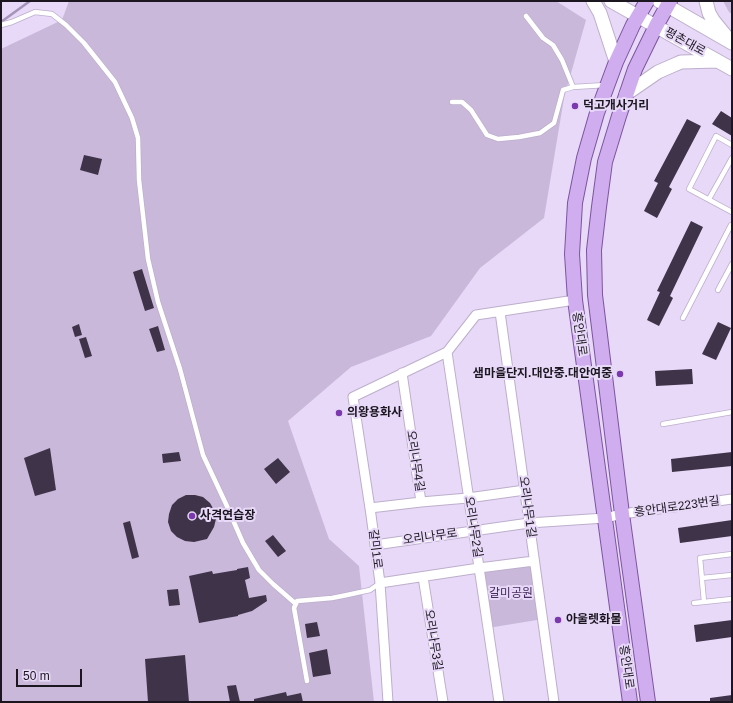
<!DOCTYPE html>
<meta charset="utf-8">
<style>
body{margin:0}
#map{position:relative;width:733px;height:703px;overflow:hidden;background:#e7d9f7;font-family:Arial,sans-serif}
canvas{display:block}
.frame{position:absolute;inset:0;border:2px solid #1b1620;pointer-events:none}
.scale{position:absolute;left:16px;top:669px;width:66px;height:18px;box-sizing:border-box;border:2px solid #1b1620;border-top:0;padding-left:5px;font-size:12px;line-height:14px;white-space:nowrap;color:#1b1620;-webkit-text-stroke:3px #e7d9f7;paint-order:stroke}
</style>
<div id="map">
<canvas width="733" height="703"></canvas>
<div class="frame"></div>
<div class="scale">50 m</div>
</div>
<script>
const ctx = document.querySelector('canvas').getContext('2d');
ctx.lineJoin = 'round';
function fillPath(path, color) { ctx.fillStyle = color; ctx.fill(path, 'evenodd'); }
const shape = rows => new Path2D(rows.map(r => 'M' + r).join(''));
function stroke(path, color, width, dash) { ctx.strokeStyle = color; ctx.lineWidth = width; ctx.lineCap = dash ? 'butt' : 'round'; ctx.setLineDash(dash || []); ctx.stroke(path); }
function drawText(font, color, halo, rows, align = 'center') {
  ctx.font = font + ' Arial,"Noto Sans KR",sans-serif'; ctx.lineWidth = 4; ctx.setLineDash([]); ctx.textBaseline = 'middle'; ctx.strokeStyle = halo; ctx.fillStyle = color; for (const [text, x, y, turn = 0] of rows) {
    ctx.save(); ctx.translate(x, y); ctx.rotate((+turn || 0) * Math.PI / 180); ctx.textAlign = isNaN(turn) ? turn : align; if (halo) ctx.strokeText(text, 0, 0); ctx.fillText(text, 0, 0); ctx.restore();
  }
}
fillPath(shape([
 [69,1,556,1,586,20,564,98,544,218,480,268,431,336,351,367,288,421,329,539,359,566,374,702,1,702,1,49,62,20],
 [723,1,730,1,732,5,732,14,729,12],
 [534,561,543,619,488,628,479,568]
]), '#c9b8da');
stroke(shape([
 [1,22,30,1]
]), '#a693b9', 2.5);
fillPath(shape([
 [721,111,732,118,732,136,712,124],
 [687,119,701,126,669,187,672,189,657,218,644,211,658,183,654,181],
 [84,155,102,159,98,175,80,170],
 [691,221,703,227,670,296,673,298,659,326,647,320,660,292,657,291],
 [142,269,154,308,145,311,133,272],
 [718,322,731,328,716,360,702,354],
 [79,324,82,335,75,337,72,327],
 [158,326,165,350,157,352,149,329],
 [86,337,92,356,85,358,79,339],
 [692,369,693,384,656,386,655,371],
 [50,448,56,490,35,496,24,458],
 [179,452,181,461,163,463,162,454],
 [732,452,732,466,672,472,671,459],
 [278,458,290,472,276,484,264,469],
 [186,495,195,495,203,497,210,503,214,510,216,519,214,527,207,539,194,542,185,541,177,537,171,531,168,522,169,514,172,505,178,499],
 [732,520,732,536,680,543,678,528],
 [130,521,139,557,132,559,123,523],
 [273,535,286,551,278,557,265,541],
 [248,567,250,578,245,580,249,598,266,595,267,601,252,611,238,615,238,616,199,623,189,576,212,571,213,574,237,570,237,569],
 [178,589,180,605,169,606,167,590],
 [732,620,732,637,696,642,694,625],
 [317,622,320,636,307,638,305,624],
 [327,649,331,674,313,677,309,653],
 [185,655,189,702,148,702,145,659],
 [236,685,240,702,230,702,227,686],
 [286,692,287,696,301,693,303,702,254,702,254,699],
 [732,695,732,702,710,702,710,698]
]), '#3f334a');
const lane = shape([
 [526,16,543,38,553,45,562,60,573,87],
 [1,25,12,22,35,12,52,14,66,25,84,43,115,82,132,118,138,138,139,180,148,259,158,302,180,369,203,455,226,504,243,543,259,570,273,584,296,604],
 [452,102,462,102,471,110,487,135,498,139,519,137,540,133,554,123,563,90,573,87,606,85],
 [732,145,716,136,689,189,732,212],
 [709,199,732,158],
 [718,290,732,264],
 [683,318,731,225,732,225],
 [663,424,732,412],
 [702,578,732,575],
 [704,602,700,558,732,554],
 [694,603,732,599],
 [307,681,294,608,297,601,332,598,347,595,370,590,380,583]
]);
const street = shape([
 [500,312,554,702],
 [447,352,499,702],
 [402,373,421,502],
 [370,508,421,502,468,498,525,490],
 [375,545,529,523,605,518,622,514,732,499],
 [423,577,443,702],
 [380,583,479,568,534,561],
 [388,702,380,583,371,515,353,397,447,352,476,315,575,300]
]);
const secondary = shape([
 [593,1,600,13,616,62],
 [611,1,732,69],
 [659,1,732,43],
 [706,1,709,13,713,20,726,36],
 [626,94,658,72,674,65,681,62,717,61]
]);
const primary = shape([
 [630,702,575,300,572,254,575,203,584,158,597,113,616,62,633,25,647,1],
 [648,702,622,514,595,295,594,250,599,207,605,162,619,116,635,69,656,26,670,1]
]);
stroke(lane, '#bdafcc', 6);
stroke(street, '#bdafcc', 11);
stroke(secondary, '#bdafcc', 15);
stroke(primary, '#7c549f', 16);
stroke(lane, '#fff', 4.5);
stroke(street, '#fff', 9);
stroke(secondary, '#fff', 13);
stroke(primary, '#d0adef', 14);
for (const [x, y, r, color] of [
 [575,106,4,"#7b39ad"],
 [620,374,4,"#7b39ad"],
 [339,413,4,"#7b39ad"],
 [192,516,4,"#7b39ad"],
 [558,620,4,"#7b39ad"]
]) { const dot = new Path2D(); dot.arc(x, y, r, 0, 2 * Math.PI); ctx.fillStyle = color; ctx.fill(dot); stroke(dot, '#e7d9f7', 1.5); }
drawText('12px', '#1b1620', '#e7d9f7', [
 ["평촌대로",685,42,29],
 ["흥안대로",579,334,82],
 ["오리나무4길",415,461,81],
 ["오리나무1길",527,507,82],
 ["흥안대로223번길",677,507,-8],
 ["오리나무2길",473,527,81],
 ["오리나무로",430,537,-8],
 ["갈미1로",375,549,83],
 ["오리나무3길",433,640,81],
 ["흥안대로",626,667,82]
]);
drawText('bold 12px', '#1b1620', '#e7d9f7', [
 ["덕고개사거리",583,106],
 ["샘마을단지.대안중.대안여중",612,374,"right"],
 ["의왕용화사",347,413],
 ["사격연습장",200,516],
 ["아울렛화물",566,620]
], 'left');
drawText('12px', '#482d5e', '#e7d9f7', [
 ["갈미공원",511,594]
]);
</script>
